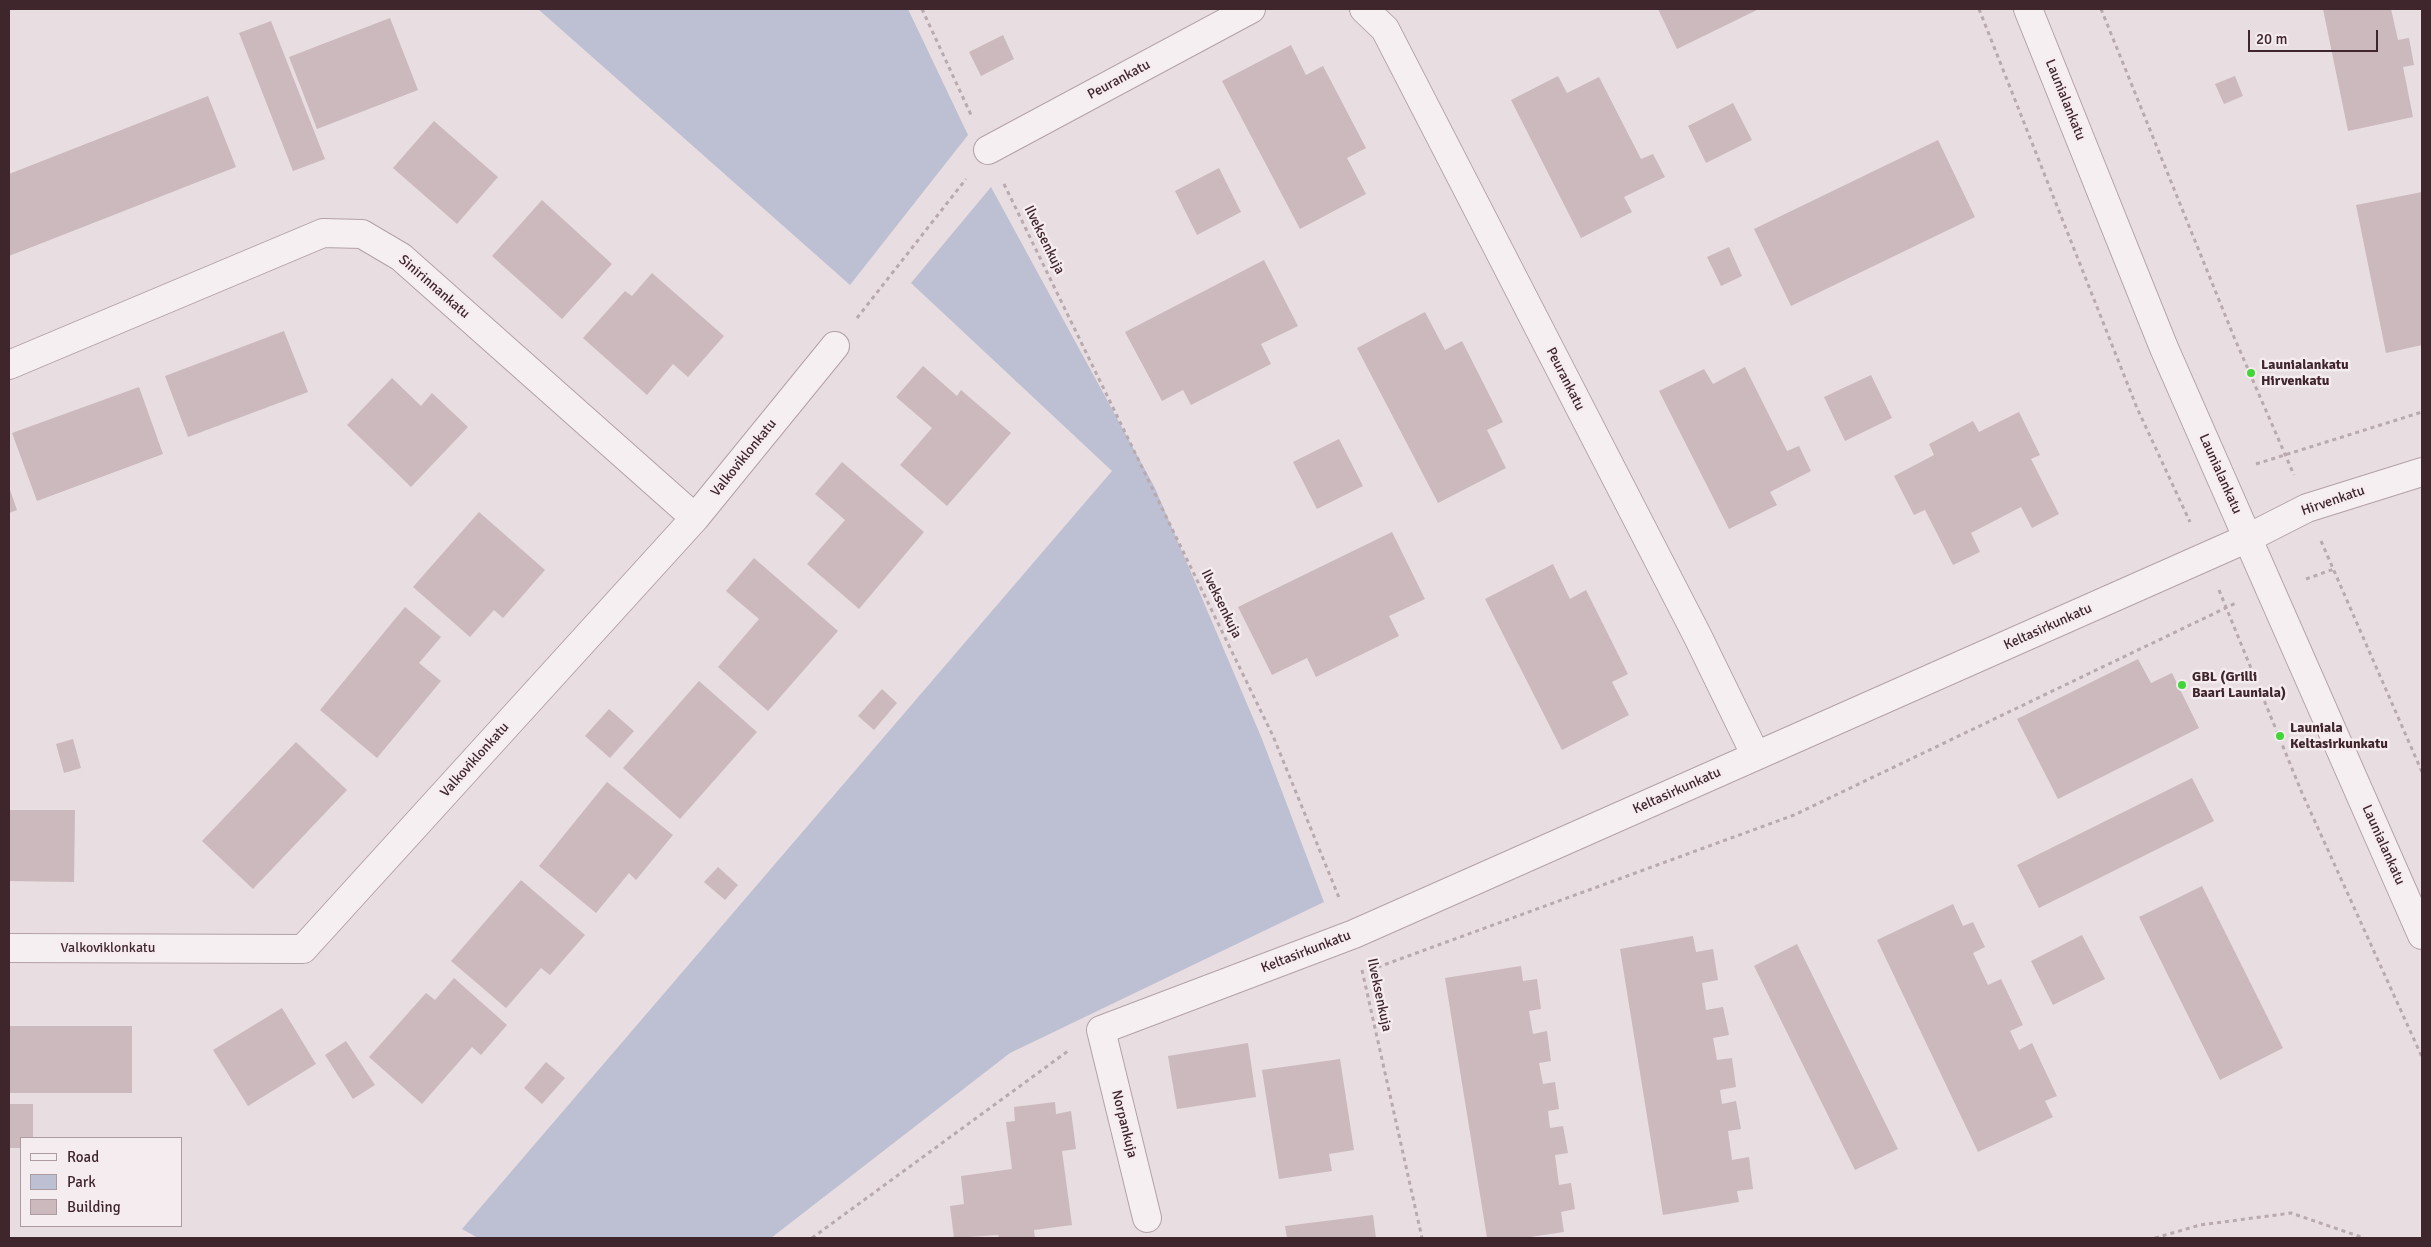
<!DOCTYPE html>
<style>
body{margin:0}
#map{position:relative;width:2431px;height:1247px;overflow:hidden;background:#e8dde0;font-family:Signika,sans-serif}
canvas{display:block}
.frame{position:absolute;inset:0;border:10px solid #3f252c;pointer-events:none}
.legend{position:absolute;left:20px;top:1137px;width:162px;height:90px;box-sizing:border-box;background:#f5ecef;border:1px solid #ac9ca1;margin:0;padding:6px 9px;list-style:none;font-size:15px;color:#3f252c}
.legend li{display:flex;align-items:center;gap:10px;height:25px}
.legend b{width:25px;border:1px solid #ac9ca1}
.scale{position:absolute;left:2248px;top:30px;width:130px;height:22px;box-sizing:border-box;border:2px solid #3f252c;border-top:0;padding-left:6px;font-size:15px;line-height:18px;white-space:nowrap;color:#3f252c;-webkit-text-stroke:4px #f5ecef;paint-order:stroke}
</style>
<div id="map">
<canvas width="2431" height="1247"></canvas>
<div class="frame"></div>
<ul class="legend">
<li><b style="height:6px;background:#f6eff1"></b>Road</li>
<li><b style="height:14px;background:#bdc0d2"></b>Park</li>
<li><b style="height:14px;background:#cbb9be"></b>Building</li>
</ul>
<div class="scale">20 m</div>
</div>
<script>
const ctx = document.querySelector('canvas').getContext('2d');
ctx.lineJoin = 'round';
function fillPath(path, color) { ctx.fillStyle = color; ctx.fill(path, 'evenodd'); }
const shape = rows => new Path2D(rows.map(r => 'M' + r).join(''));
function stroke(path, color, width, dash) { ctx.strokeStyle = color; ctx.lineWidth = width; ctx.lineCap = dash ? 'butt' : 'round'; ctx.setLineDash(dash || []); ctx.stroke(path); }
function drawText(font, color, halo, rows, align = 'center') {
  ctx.font = font + ' Signika,sans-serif'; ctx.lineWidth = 5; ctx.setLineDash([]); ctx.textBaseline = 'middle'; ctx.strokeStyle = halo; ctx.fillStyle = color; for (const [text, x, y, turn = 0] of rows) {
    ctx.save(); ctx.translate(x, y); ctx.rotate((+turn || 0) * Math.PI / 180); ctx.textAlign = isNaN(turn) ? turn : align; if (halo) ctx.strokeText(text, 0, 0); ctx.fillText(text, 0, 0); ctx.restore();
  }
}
fillPath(shape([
 [538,9,908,9,968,135,850,285],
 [991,187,1155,488,1262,739,1324,902,1010,1053,771,1238,478,1238,462,1229,1112,471,911,283]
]), '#bdc0d2');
fillPath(shape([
 [1658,9,1759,9,1677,49],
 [2323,9,2391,9,2398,40,2409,38,2414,65,2403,67,2413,117,2348,131],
 [390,18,418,90,317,129,289,57],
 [271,21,325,159,293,171,239,33],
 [1003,35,1014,59,981,76,969,52],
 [1291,45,1306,75,1323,66,1366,148,1347,158,1366,194,1300,229,1222,81],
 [1558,76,1567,93,1599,77,1641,159,1653,154,1665,177,1624,197,1632,212,1581,238,1511,100],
 [2235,76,2243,96,2224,104,2215,84],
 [208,96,236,167,9,256,9,174],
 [1733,103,1752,140,1706,163,1688,126],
 [434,121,498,177,457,224,393,168],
 [1938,140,1975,217,1791,306,1754,229],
 [1219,168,1241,212,1197,235,1175,191],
 [2422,192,2422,345,2386,353,2356,205],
 [542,200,612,264,562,319,492,256],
 [1729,247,1742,276,1721,286,1707,257],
 [1264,260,1298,326,1261,344,1271,364,1191,405,1183,390,1162,401,1125,332],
 [652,273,724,336,688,377,673,364,647,395,583,338,625,291,632,296],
 [1425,312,1445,350,1462,341,1503,422,1487,430,1506,468,1438,503,1357,348],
 [284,331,308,392,188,437,165,376],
 [923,366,957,396,961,390,1011,433,947,506,900,465,932,428,896,397],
 [1745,367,1787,451,1799,446,1811,471,1770,492,1777,505,1729,529,1659,391,1704,369,1713,384],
 [1871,375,1892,418,1845,441,1824,397],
 [392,378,421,406,432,393,468,427,411,487,347,425],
 [139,387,163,454,37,501,12,433],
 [2019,412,2040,455,2031,459,2059,514,2032,528,2021,507,1971,533,1980,552,1953,565,1925,510,1914,515,1894,476,1934,455,1929,444,1973,421,1979,432],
 [1339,439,1363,486,1317,509,1293,462],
 [842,462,924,532,859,609,807,564,845,520,815,494],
 [9,487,17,510,9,513],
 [479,512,545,570,503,618,494,610,470,637,413,587],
 [1392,532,1425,599,1389,616,1399,636,1316,677,1307,658,1272,675,1238,607],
 [754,558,838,631,768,711,718,667,759,619,726,591],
 [1553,564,1570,599,1586,590,1628,674,1612,682,1629,715,1562,750,1485,599],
 [405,607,441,637,419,663,441,681,377,758,320,710],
 [2138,659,2151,683,2172,673,2199,728,2058,799,2017,719],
 [699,681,757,732,680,819,623,768],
 [882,689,897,703,874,730,858,716],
 [609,709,634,731,610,758,585,736],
 [73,739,81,768,64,773,56,744],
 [296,742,347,790,253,889,202,841],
 [2192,778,2214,821,2039,908,2017,865],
 [607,782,673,835,636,880,629,873,596,913,539,866],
 [9,810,75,810,74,882,9,881],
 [718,867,738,885,725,900,704,882],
 [521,880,585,935,550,975,541,968,506,1008,451,961],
 [2202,886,2283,1048,2220,1080,2139,917],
 [1953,904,1963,926,1973,922,1985,947,1973,953,1988,985,2001,979,2023,1025,2010,1031,2019,1050,2032,1043,2057,1096,2045,1101,2053,1117,1978,1152,1877,940],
 [2082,935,2105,979,2053,1005,2031,961],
 [1693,936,1696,952,1713,949,1718,980,1702,983,1706,1010,1723,1007,1729,1035,1713,1038,1717,1060,1732,1058,1736,1087,1720,1090,1722,1104,1736,1101,1741,1129,1728,1131,1732,1160,1749,1157,1753,1189,1737,1191,1739,1202,1663,1215,1620,949],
 [1797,944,1898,1149,1855,1170,1754,966],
 [1521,966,1523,981,1537,979,1541,1009,1529,1011,1533,1034,1547,1031,1551,1061,1539,1063,1543,1084,1555,1082,1559,1109,1548,1111,1550,1128,1563,1126,1568,1153,1555,1155,1559,1185,1571,1183,1575,1209,1561,1212,1564,1232,1523,1238,1487,1238,1445,978],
 [454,978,507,1025,481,1055,472,1047,422,1104,369,1057,426,993,435,1000],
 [282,1008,316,1064,248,1106,213,1050],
 [9,1026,132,1026,132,1093,9,1093],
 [346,1041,375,1085,353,1099,325,1055],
 [1248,1043,1256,1097,1177,1109,1168,1056],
 [1340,1059,1354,1150,1329,1154,1332,1171,1279,1179,1262,1070],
 [546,1062,565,1078,542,1104,524,1088],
 [1055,1102,1056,1114,1071,1111,1076,1149,1062,1151,1072,1225,1034,1230,1035,1238,999,1238,998,1235,954,1238,950,1206,964,1204,961,1176,1012,1169,1006,1122,1015,1121,1014,1107],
 [9,1104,33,1104,33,1138,21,1138,21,1148,9,1148],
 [1373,1215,1376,1238,1287,1238,1285,1226]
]), '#cbb9be');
const minor = shape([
 [1364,9,1385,29,1698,637,1756,756],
 [988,150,1251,9],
 [9,365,323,233,362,234,401,257,695,518],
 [9,948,303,949,695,518,835,346],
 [1147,1218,1101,1030,1354,934,2248,538,2307,508,2422,472]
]);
const tertiary = shape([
 [2028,9,2164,348,2422,935]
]);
stroke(minor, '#b2a2a6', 30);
stroke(tertiary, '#b2a2a6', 30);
stroke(shape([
 [922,9,972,117],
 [1979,9,2137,408,2190,522],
 [2101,9,2234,337,2294,475],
 [1004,184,1273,736,1340,900],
 [857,318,966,179],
 [2256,464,2422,412],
 [2321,541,2422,772],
 [2306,579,2334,569],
 [2219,590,2302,793,2422,1057],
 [1362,970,1422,1238],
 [1370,970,1794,815,2236,603],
 [812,1238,1068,1051],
 [2155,1238,2200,1225,2291,1213,2364,1238]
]), '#b8aaae', 3, [4, 4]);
stroke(minor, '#f6eff1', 28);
stroke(tertiary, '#f6eff1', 28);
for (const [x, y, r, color] of [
 [2251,373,5,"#40d638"],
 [2182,685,5,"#40d638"],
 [2280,736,5,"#40d638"]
]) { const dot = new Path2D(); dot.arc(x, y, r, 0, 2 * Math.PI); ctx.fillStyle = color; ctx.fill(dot); stroke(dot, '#f5ecef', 2); }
drawText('14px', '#3f252c', '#f5ecef', [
 ["Peurankatu",1119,80,-28],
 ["Launialankatu",2065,100,68],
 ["Ilveksenkuja",1044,240,64],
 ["Sinirinnankatu",434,287,41],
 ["Peurankatu",1565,379,63],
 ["Valkoviklonkatu",744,458,-51],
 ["Launialankatu",2220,474,66],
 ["Hirvenkatu",2333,501,-19],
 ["Ilveksenkuja",1221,604,64],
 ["Keltasirkunkatu",2048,627,-24],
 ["Valkoviklonkatu",475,760,-48],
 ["Keltasirkunkatu",1677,791,-24],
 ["Launialankatu",2383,845,66],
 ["Valkoviklonkatu",108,948],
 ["Keltasirkunkatu",1306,952,-21],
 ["Ilveksenkuja",1379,995,78],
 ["Norpankuja",1124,1124,76]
]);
drawText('bold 14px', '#3f252c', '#f5ecef', [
 ["Launialankatu",2261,365],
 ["Hirvenkatu",2261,381],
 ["GBL (Grilli",2192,677],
 ["Baari Launiala)",2192,693],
 ["Launiala",2290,728],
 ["Keltasirkunkatu",2290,744]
], 'left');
</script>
